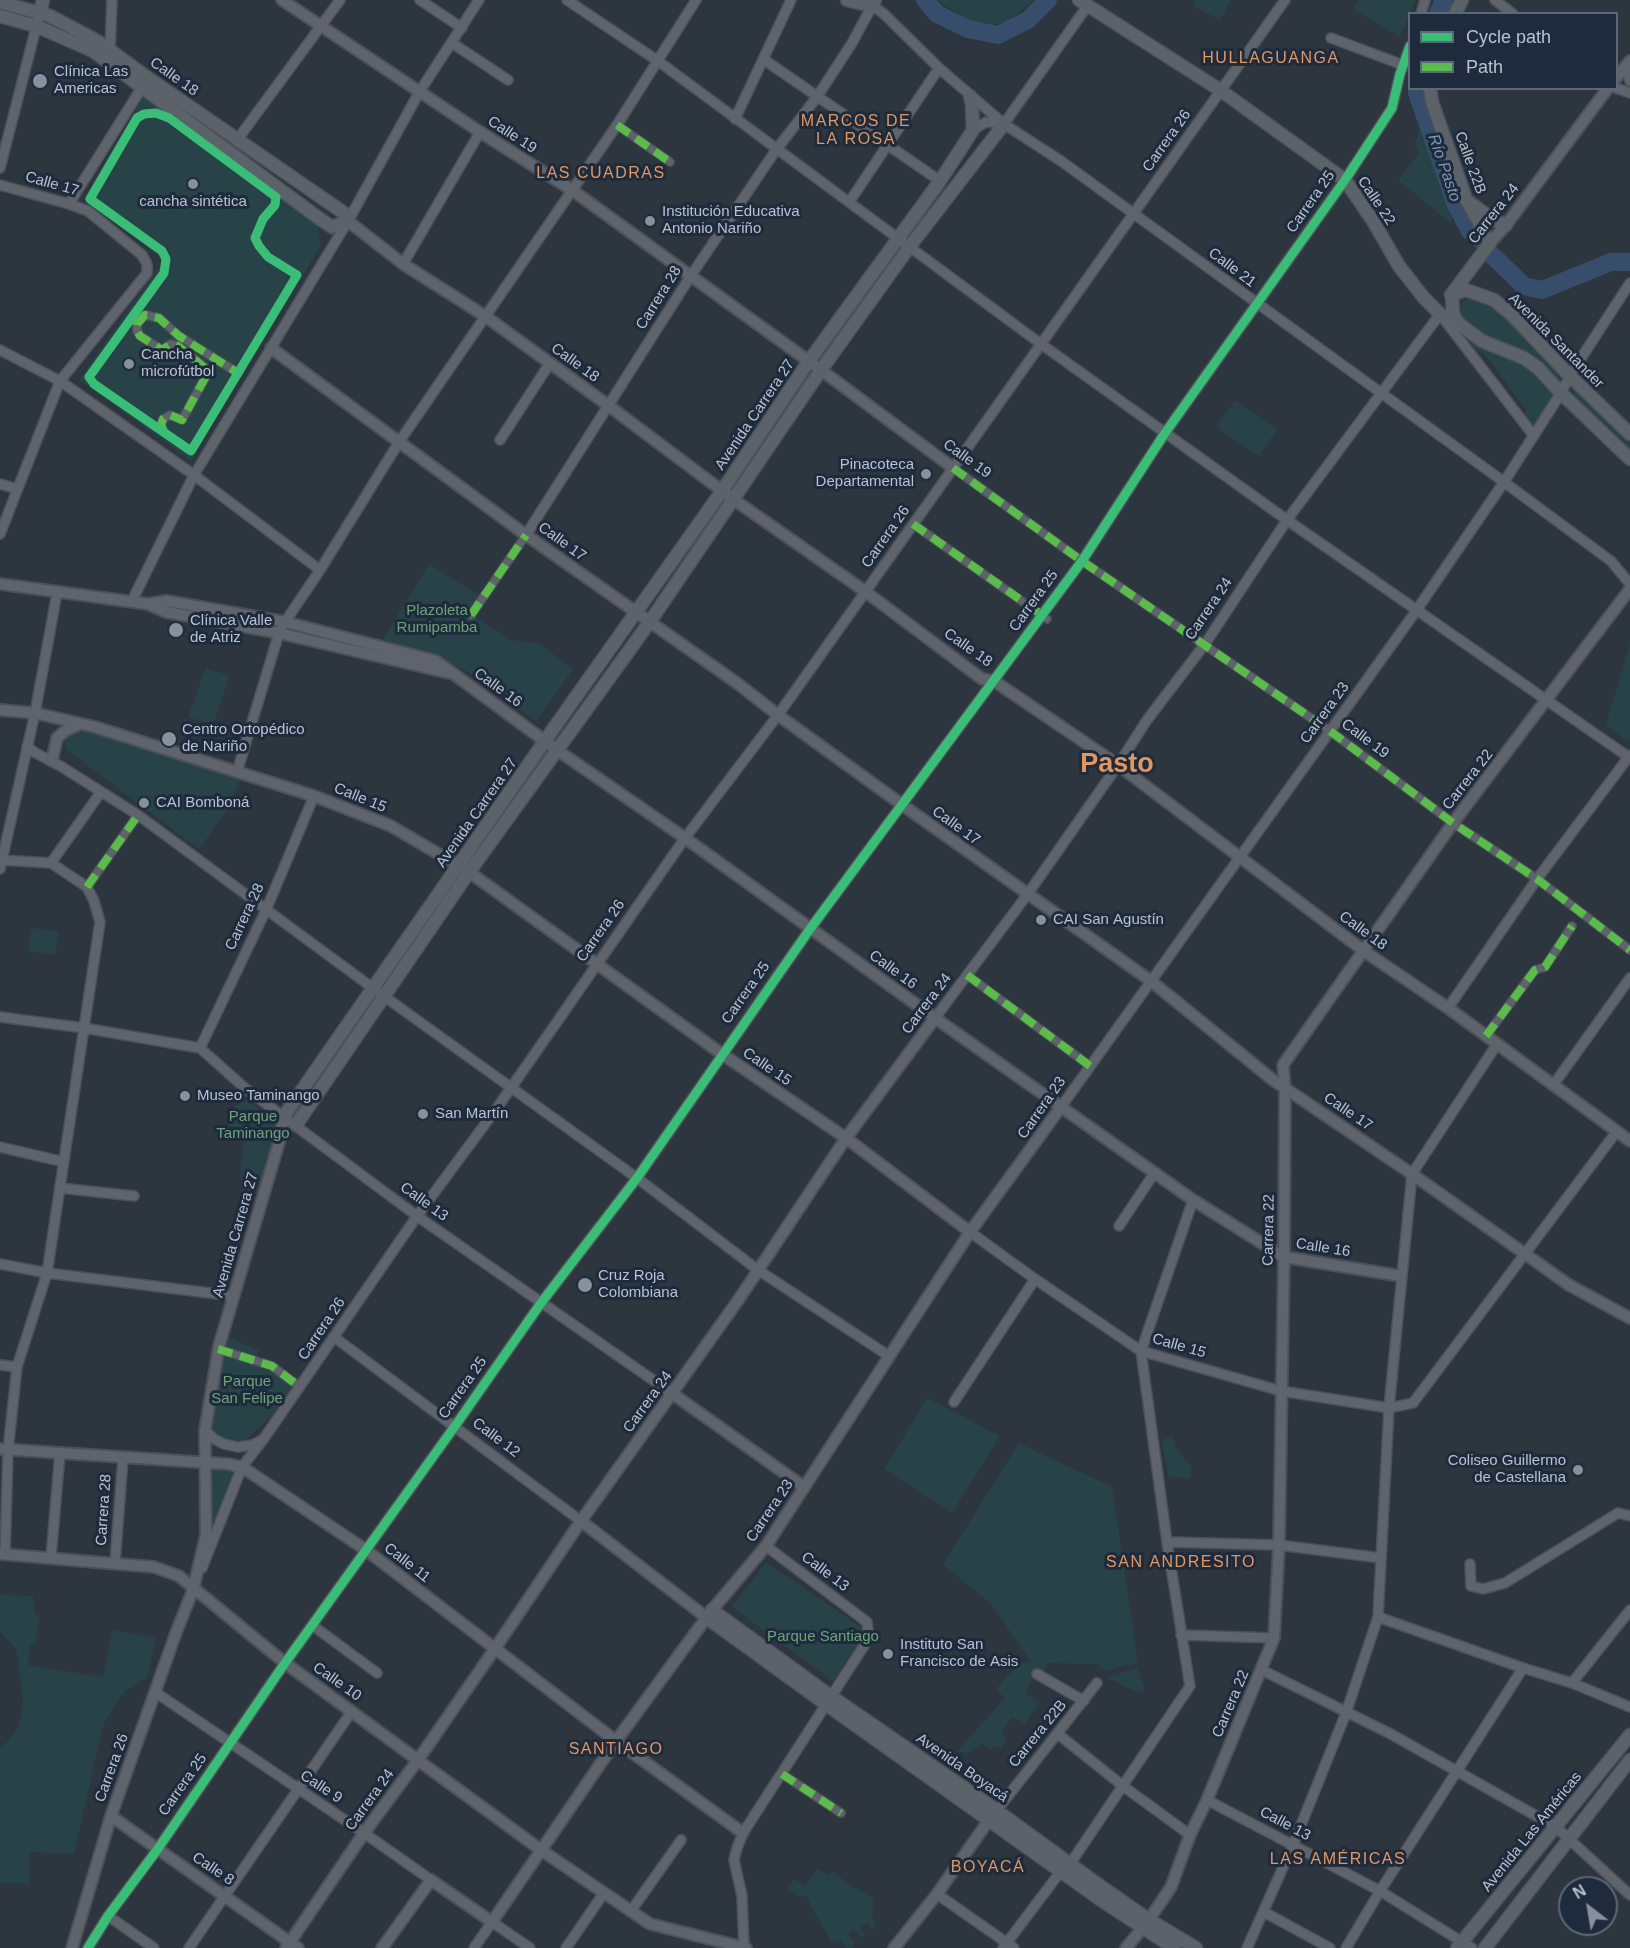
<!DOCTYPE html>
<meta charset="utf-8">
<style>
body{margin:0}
#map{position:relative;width:1630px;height:1948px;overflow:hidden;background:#2d353f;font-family:Arial,sans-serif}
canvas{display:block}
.legend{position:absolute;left:1408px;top:12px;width:210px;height:78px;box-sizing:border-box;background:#1e2b3c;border:2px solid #5c6777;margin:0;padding:8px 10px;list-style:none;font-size:18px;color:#b8c1cf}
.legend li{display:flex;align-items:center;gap:12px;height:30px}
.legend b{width:30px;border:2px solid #5c6777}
.north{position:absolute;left:1558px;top:1876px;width:60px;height:60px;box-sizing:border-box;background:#1e2b3c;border:2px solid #5c6777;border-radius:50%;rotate:329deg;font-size:16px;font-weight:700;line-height:24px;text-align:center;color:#b8c1cf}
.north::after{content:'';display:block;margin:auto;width:21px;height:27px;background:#87909d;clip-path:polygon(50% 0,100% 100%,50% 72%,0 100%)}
</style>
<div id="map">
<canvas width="1630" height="1948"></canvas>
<ul class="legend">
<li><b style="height:8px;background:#3abd76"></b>Cycle path</li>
<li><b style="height:8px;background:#5cbc4b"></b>Path</li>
</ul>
<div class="north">N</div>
</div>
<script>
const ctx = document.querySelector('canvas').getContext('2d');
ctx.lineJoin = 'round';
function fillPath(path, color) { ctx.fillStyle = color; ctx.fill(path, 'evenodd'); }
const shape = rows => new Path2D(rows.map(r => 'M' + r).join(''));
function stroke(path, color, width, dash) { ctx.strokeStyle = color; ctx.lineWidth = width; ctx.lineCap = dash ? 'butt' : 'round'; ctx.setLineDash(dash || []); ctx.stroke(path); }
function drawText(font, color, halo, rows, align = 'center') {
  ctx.font = font + ' Arial,sans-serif'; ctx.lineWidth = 6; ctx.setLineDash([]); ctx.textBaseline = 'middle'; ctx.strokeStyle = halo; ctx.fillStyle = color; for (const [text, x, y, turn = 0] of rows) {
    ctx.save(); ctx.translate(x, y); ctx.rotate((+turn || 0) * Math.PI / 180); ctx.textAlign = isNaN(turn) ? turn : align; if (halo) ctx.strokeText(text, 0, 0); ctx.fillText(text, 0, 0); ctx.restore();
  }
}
fillPath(shape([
 [939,0,1034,0,1009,20,990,26,973,23,942,4],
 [1195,0,1231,0,1220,20,1193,6],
 [1359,0,1416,0,1400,37,1353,9],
 [143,97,316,218,321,245,191,461,81,381,80,378,161,264,161,256,154,249,83,199],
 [1421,127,1442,185,1453,225,1398,180,1419,153,1414,145],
 [1474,298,1496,310,1565,376,1562,386,1508,346,1468,326,1459,311,1461,304,1466,299],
 [1465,340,1489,351,1508,354,1534,371,1557,394,1534,431,1524,417,1526,410,1494,366,1484,354,1469,346],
 [1574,392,1577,392,1630,443,1630,449,1575,396],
 [1235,400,1277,429,1259,456,1216,427],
 [429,564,486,600,475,617,511,640,540,644,573,669,536,722,487,683,461,668,383,639],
 [1630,644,1630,740,1623,738,1606,724],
 [206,668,229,676,213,725,188,717],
 [87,730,242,775,228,809,199,849,67,750,65,740,72,732],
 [31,928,59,931,55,955,28,951],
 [247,1101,277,1118,275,1145,258,1192,251,1193,242,1189,240,1168,243,1143,226,1133,232,1110,236,1105],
 [229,1338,259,1350,256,1358,293,1385,272,1415,245,1441,223,1438,210,1427,221,1361],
 [927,1398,1000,1436,952,1513,884,1469],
 [1173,1436,1176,1448,1191,1466,1191,1478,1169,1477,1161,1440],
 [1019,1443,1112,1487,1138,1662,1106,1671,1096,1664,1048,1663,1040,1676,1036,1674,1025,1693,1039,1702,1025,1724,1012,1717,1002,1733,1006,1739,1001,1748,997,1745,991,1749,982,1744,967,1754,957,1751,1005,1698,996,1689,1019,1663,1031,1662,992,1605,943,1564],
 [220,1466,237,1470,212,1530,213,1468],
 [766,1562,861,1627,863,1637,833,1681,732,1607],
 [0,1595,33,1596,35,1614,40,1616,35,1645,30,1644,28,1665,103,1677,112,1630,156,1638,147,1678,125,1691,115,1705,103,1726,74,1854,30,1852,30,1883,0,1883,0,1747,5,1744,19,1726,23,1700,16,1649,0,1632],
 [1137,1668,1145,1690,1137,1692,1107,1678],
 [817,1868,829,1875,832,1871,849,1884,873,1898,874,1906,872,1917,877,1924,872,1930,868,1923,859,1928,866,1936,861,1937,853,1930,848,1934,855,1943,851,1948,847,1948,840,1940,831,1942,806,1896,799,1896,786,1889,794,1879,806,1887]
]), '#284347');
stroke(shape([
 [925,0,937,14,968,29,998,35,1028,20,1048,0],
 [1438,14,1444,0],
 [1418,88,1417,93,1456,205,1470,231,1481,240],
 [1493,256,1524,286,1542,290,1611,262,1630,262]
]), '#364e6b', 18);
const pedestrian = shape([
 [617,125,670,162],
 [164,432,161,425,163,419,170,415,182,420,205,378,206,373,205,368,178,346,171,344,162,350,140,336,137,331,137,324,145,315,159,318,179,336,238,373],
 [953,468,1082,561,1330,731,1453,823,1537,879,1630,950],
 [913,524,1047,619],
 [471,615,526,535],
 [87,887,138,815],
 [967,975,1090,1066],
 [1486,1036,1535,970,1545,967,1572,926],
 [218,1349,272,1366,300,1387],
 [782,1774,841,1813]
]);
const minor = shape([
 [420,0,462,28],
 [567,0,658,61,1041,344,1287,520,1630,758],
 [1495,0,1513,14],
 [1421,14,1425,0],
 [1331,38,1403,65],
 [452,43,508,80],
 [110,50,112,0],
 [763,59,940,181],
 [1625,67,1630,81],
 [1616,88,1630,93],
 [735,119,791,0],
 [1004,124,1088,5],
 [973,130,986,122,1002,123],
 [237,140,340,0],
 [0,168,38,20],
 [0,185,69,204,88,211,142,255,147,264,147,273,60,381,0,534],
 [850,201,939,68],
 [69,204,144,84],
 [403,264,480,132],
 [0,350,60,381,194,475,320,570],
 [500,440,550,363],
 [0,484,17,489],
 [526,535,690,277,776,150,817,97,852,43,872,6,883,13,939,68,1004,124,1061,161,1504,482,1611,561,1630,584],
 [132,601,194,475,348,221,420,91,479,0],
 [27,746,34,752,62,767,138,815,385,997,637,1178,758,1270,889,1356],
 [237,772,279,633,285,622,320,570,399,442,617,125,696,0],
 [0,860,51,863,87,887,94,901,100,922,47,1273,17,1367,8,1450,5,1555],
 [51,863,101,792],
 [0,869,35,713,57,593],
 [1448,1008,1537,879,1630,755],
 [0,1017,84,1028,200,1048,246,1089,417,1216,673,1394],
 [935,1018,1027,895,1118,765,1147,720,1205,644,1287,520,1440,314,1534,436],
 [200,1048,266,910,314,796],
 [1554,1084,1630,978],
 [1061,1107,1416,611,1504,482,1561,393,1572,372,1630,283],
 [0,1147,64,1162],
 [60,1188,134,1196],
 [1119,1226,1155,1172],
 [970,1232,1035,1279,1141,1351,1281,1391,1389,1408,1413,1403,1617,1131],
 [0,1264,47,1273,234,1296],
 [334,1337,581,1521],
 [0,1365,17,1367],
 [954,1402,1035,1279],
 [205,1430,214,1439,224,1444,238,1447,252,1445,260,1441],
 [1167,1542,1279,1545,1381,1558],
 [51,1557,60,1453],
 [115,1563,123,1458],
 [1470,1564,1471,1586,1483,1589,1505,1583,1618,1513,1630,1516],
 [202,1568,242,1467,265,1437,417,1216,497,1108,685,838,778,715,1285,0],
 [1378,1617,1523,1668,1572,1683,1630,1707],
 [312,1625,377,1673],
 [1181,1635,1274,1638],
 [1262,1670,1389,1733,1556,1827,1630,1895],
 [1037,1674,1084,1701],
 [1572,1683,1630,1610],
 [155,1692,364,1833,431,1880],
 [1058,1734,1123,1786,1190,1835],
 [1207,1800,1380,1891,1472,1948],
 [993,1815,1097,1683],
 [1070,1864,1190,1686,1167,1542,1141,1351,1193,1200],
 [937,1894,1014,1948],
 [631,1911,681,1840],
 [1264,1912,1330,1948],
 [108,1916,154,1948],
 [88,1948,108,1916,157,1850,285,1663,455,1426,541,1303,637,1178,810,929,1082,561,1165,433,1345,180,1392,108,1400,74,1410,46],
 [189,1948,352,1711],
 [474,1948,492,1922,530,1948],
 [566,1948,604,1893],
 [744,1948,742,1896,734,1860,737,1848,743,1833,869,1638,867,1622,766,1546],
 [1003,1948,1061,1871],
 [1247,1948,1293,1845,1346,1713,1378,1617,1389,1408,1412,1174,1497,1044],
 [1346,1948,1380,1891,1523,1668]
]);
const tertiary = shape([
 [282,0,480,132,572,190,821,370,953,468],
 [1616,78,1630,61],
 [348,221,403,264,485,316,609,406,733,499,866,592,982,679,994,681,1118,765,1364,951,1448,1008,1630,1141],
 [1490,243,1506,225,1608,88],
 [271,348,526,535,737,683,778,715,901,804,1151,981,1273,1080,1412,1174,1569,1285,1630,1318],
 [0,584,148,604,167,601,285,622,436,661,557,750,685,838,935,1018,1193,1200,1284,1257,1401,1276],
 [148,604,166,612,279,633,449,673],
 [0,710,35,713,95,727,314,796,391,826,469,872,722,1054,846,1138,970,1232],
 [52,761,57,738,65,731,80,724],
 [673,1394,804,1487],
 [0,1449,228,1464,242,1467,366,1550,616,1741,743,1833],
 [581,1521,707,1618],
 [0,1554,154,1567,179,1576,285,1663,541,1850,650,1924,746,1948],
 [111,1816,298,1948],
 [72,1948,111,1816,177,1630,193,1590,206,1535,205,1430,219,1346,280,1139,284,1116],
 [286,1948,364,1833,418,1760,494,1650,581,1521,739,1299,846,1138,935,1018],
 [382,1948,431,1880,492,1922,616,1741,712,1610,766,1546,970,1232,1061,1107],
 [894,1948,937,1894,989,1820],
 [1126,1948,1149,1920,1171,1887,1190,1835,1207,1800,1274,1638,1279,1545,1284,1257,1285,1088,1283,1065,1453,823,1630,589]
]);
const secondary = shape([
 [847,0,872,6,875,0],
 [1079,0,1220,90,1345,180,1373,221,1399,266,1424,298,1440,314,1458,323],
 [0,2,50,16,99,42,148,78,344,213,348,221,332,227,320,219,93,51,36,26,0,16],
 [40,12,43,0],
 [1455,14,1462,0],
 [1430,88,1432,102,1466,199,1490,243,1451,295],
 [1469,202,1492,219,1506,225],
 [1630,434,1570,376,1512,315,1494,300,1466,290,1452,294,1453,314,1458,323,1482,341,1524,358,1538,368,1561,393,1630,459],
 [284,1116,556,725,722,491,809,361,940,181,973,130,972,104,970,96],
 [296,1125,469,872,649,623,821,370,910,246,1004,124],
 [712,1610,832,1697,996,1810,1103,1888,1149,1920,1196,1948],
 [707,1618,827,1705,1101,1900,1174,1948],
 [1457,1948,1630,1735],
 [1485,1948,1630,1760]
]);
stroke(pedestrian, '#4c5159', 10);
stroke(minor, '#4c5159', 12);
stroke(tertiary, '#4c5159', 14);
stroke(secondary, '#4c5159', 15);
stroke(pedestrian, '#5e636c', 7);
stroke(minor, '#5e636c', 9);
stroke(tertiary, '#5e636c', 10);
stroke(secondary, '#5c626a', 12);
stroke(shape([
 [617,125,670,162],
 [164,432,161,425,163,419,170,415,182,420,205,378,206,373,205,368,178,346,171,344,162,350,140,336,137,331,137,324,145,315,159,318,179,336,238,373],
 [953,468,1082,561,1330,731,1453,823,1537,879,1630,950],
 [913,524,1045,617],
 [471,615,526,535],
 [87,887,138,815],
 [967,975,1090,1066],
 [1486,1036,1535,970,1545,967,1572,926],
 [218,1349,272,1366,300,1387],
 [782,1774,841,1813]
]), '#5cbc4b', 8, [15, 8]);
stroke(shape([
 [156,113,169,118,276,197,275,205,263,219,255,238,259,246,268,257,297,275,191,451,94,384,89,377,164,273,166,259,162,251,90,199,137,118,144,114,156,113],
 [88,1948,108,1916,157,1850,285,1663,455,1426,541,1303,637,1178,810,929,1082,561,1165,433,1345,180,1392,108,1400,74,1410,46]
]), '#3abd76', 9);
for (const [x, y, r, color] of [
 [40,81,8,"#87909d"],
 [193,184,6,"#87909d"],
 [650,221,6,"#87909d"],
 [129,364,6,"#87909d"],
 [926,474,6,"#87909d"],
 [176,630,8,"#87909d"],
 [169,739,8,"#87909d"],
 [144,803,6,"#87909d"],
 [1041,920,6,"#87909d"],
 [185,1096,6,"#87909d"],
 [423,1114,6,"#87909d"],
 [585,1285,8,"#87909d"],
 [1578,1470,6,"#87909d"],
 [888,1654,6,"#87909d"]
]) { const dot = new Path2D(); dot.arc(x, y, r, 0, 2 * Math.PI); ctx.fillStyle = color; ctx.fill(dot); stroke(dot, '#1e2b3c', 2); }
drawText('15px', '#b8c1cf', '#1e2b3c', [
 ["Clínica Las",54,72],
 ["Americas",54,89],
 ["cancha sintética",193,202,"center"],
 ["Institución Educativa",662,212],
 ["Antonio Nariño",662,229],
 ["Cancha",141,355],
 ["microfútbol",141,372],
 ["Pinacoteca",914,465,"right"],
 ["Departamental",914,482,"right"],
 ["Clínica Valle",190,621],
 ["de Atriz",190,638],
 ["Centro Ortopédico",182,730],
 ["de Nariño",182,747],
 ["CAI Bomboná",156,803],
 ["CAI San Agustín",1053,920],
 ["Museo Taminango",197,1096],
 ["San Martín",435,1114],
 ["Cruz Roja",598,1276],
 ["Colombiana",598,1293],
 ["Coliseo Guillermo",1566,1461,"right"],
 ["de Castellana",1566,1478,"right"],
 ["Instituto San",900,1645],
 ["Francisco de Asis",900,1662]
], 'left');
drawText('15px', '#b8c1cf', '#1e2b3c', [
 ["Calle 18",174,77,35],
 ["Calle 19",512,135,33],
 ["Carrera 26",1167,141,-55],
 ["Calle 22B",1470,163,70],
 ["Calle 17",52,184,16],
 ["Calle 22",1376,201,56],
 ["Carrera 25",1311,202,-55],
 ["Carrera 24",1494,214,-52],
 ["Calle 21",1232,268,37],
 ["Carrera 28",659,298,-58],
 ["Avenida Santander",1556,341,45],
 ["Calle 18",575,363,36],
 ["Avenida Carrera 27",755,415,-56],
 ["Calle 19",967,459,36],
 ["Carrera 26",886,537,-55],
 ["Calle 17",562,542,36],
 ["Carrera 25",1034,601,-54],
 ["Carrera 24",1209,609,-56],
 ["Calle 18",968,648,35],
 ["Calle 16",498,688,36],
 ["Carrera 23",1325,713,-54],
 ["Calle 19",1365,739,37],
 ["Carrera 22",1468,780,-52],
 ["Calle 15",360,798,22],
 ["Avenida Carrera 27",477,813,-55],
 ["Calle 17",956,826,36],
 ["Carrera 28",245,917,-65],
 ["Carrera 26",601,931,-55],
 ["Calle 18",1363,931,36],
 ["Calle 16",893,970,36],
 ["Carrera 25",746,993,-55],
 ["Carrera 24",927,1004,-53],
 ["Calle 15",767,1067,34],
 ["Carrera 23",1042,1108,-55],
 ["Calle 17",1348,1112,34],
 ["Calle 13",424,1202,36],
 ["Carrera 22",1269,1230,-89],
 ["Avenida Carrera 27",236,1235,-74],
 ["Calle 16",1323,1248,9],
 ["Carrera 26",322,1329,-56],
 ["Calle 15",1179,1346,16],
 ["Carrera 25",463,1388,-55],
 ["Carrera 24",648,1402,-54],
 ["Calle 12",496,1438,37],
 ["Carrera 28",104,1510,-86],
 ["Carrera 23",770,1511,-56],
 ["Calle 11",407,1563,38],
 ["Calle 13",825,1572,37],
 ["Calle 10",337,1682,35],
 ["Carrera 22",1231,1704,-67],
 ["Carrera 22B",1038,1734,-51],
 ["Carrera 26",112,1768,-70],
 ["Avenida Boyacá",962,1768,35],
 ["Carrera 25",183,1785,-55],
 ["Calle 9",321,1787,33],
 ["Carrera 24",370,1800,-54],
 ["Calle 13",1285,1824,28],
 ["Avenida Las Américas",1532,1832,-51],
 ["Calle 8",213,1869,34]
]);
drawText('15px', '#6ca278', '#1e2b3c', [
 ["Plazoleta",437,611],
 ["Rumipamba",437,628],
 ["Parque",253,1117],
 ["Taminango",253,1134],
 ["Parque",247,1382],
 ["San Felipe",247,1399],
 ["Parque Santiago",823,1637]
]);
ctx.letterSpacing = '1.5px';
drawText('16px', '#e29660', '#1e2b3c', [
 ["HULLAGUANGA",1271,59],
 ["MARCOS DE",856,122],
 ["LA ROSA",856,140],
 ["LAS CUADRAS",601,174],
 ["SAN ANDRESITO",1181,1563],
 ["SANTIAGO",616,1750],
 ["LAS AMÉRICAS",1338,1860],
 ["BOYACÁ",988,1868]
]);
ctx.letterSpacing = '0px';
drawText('italic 16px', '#7c98b9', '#1e2b3c', [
 ["Río Pasto",1444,168,71]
]);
drawText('bold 27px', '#e29660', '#1e2b3c', [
 ["Pasto",1117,765]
]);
</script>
